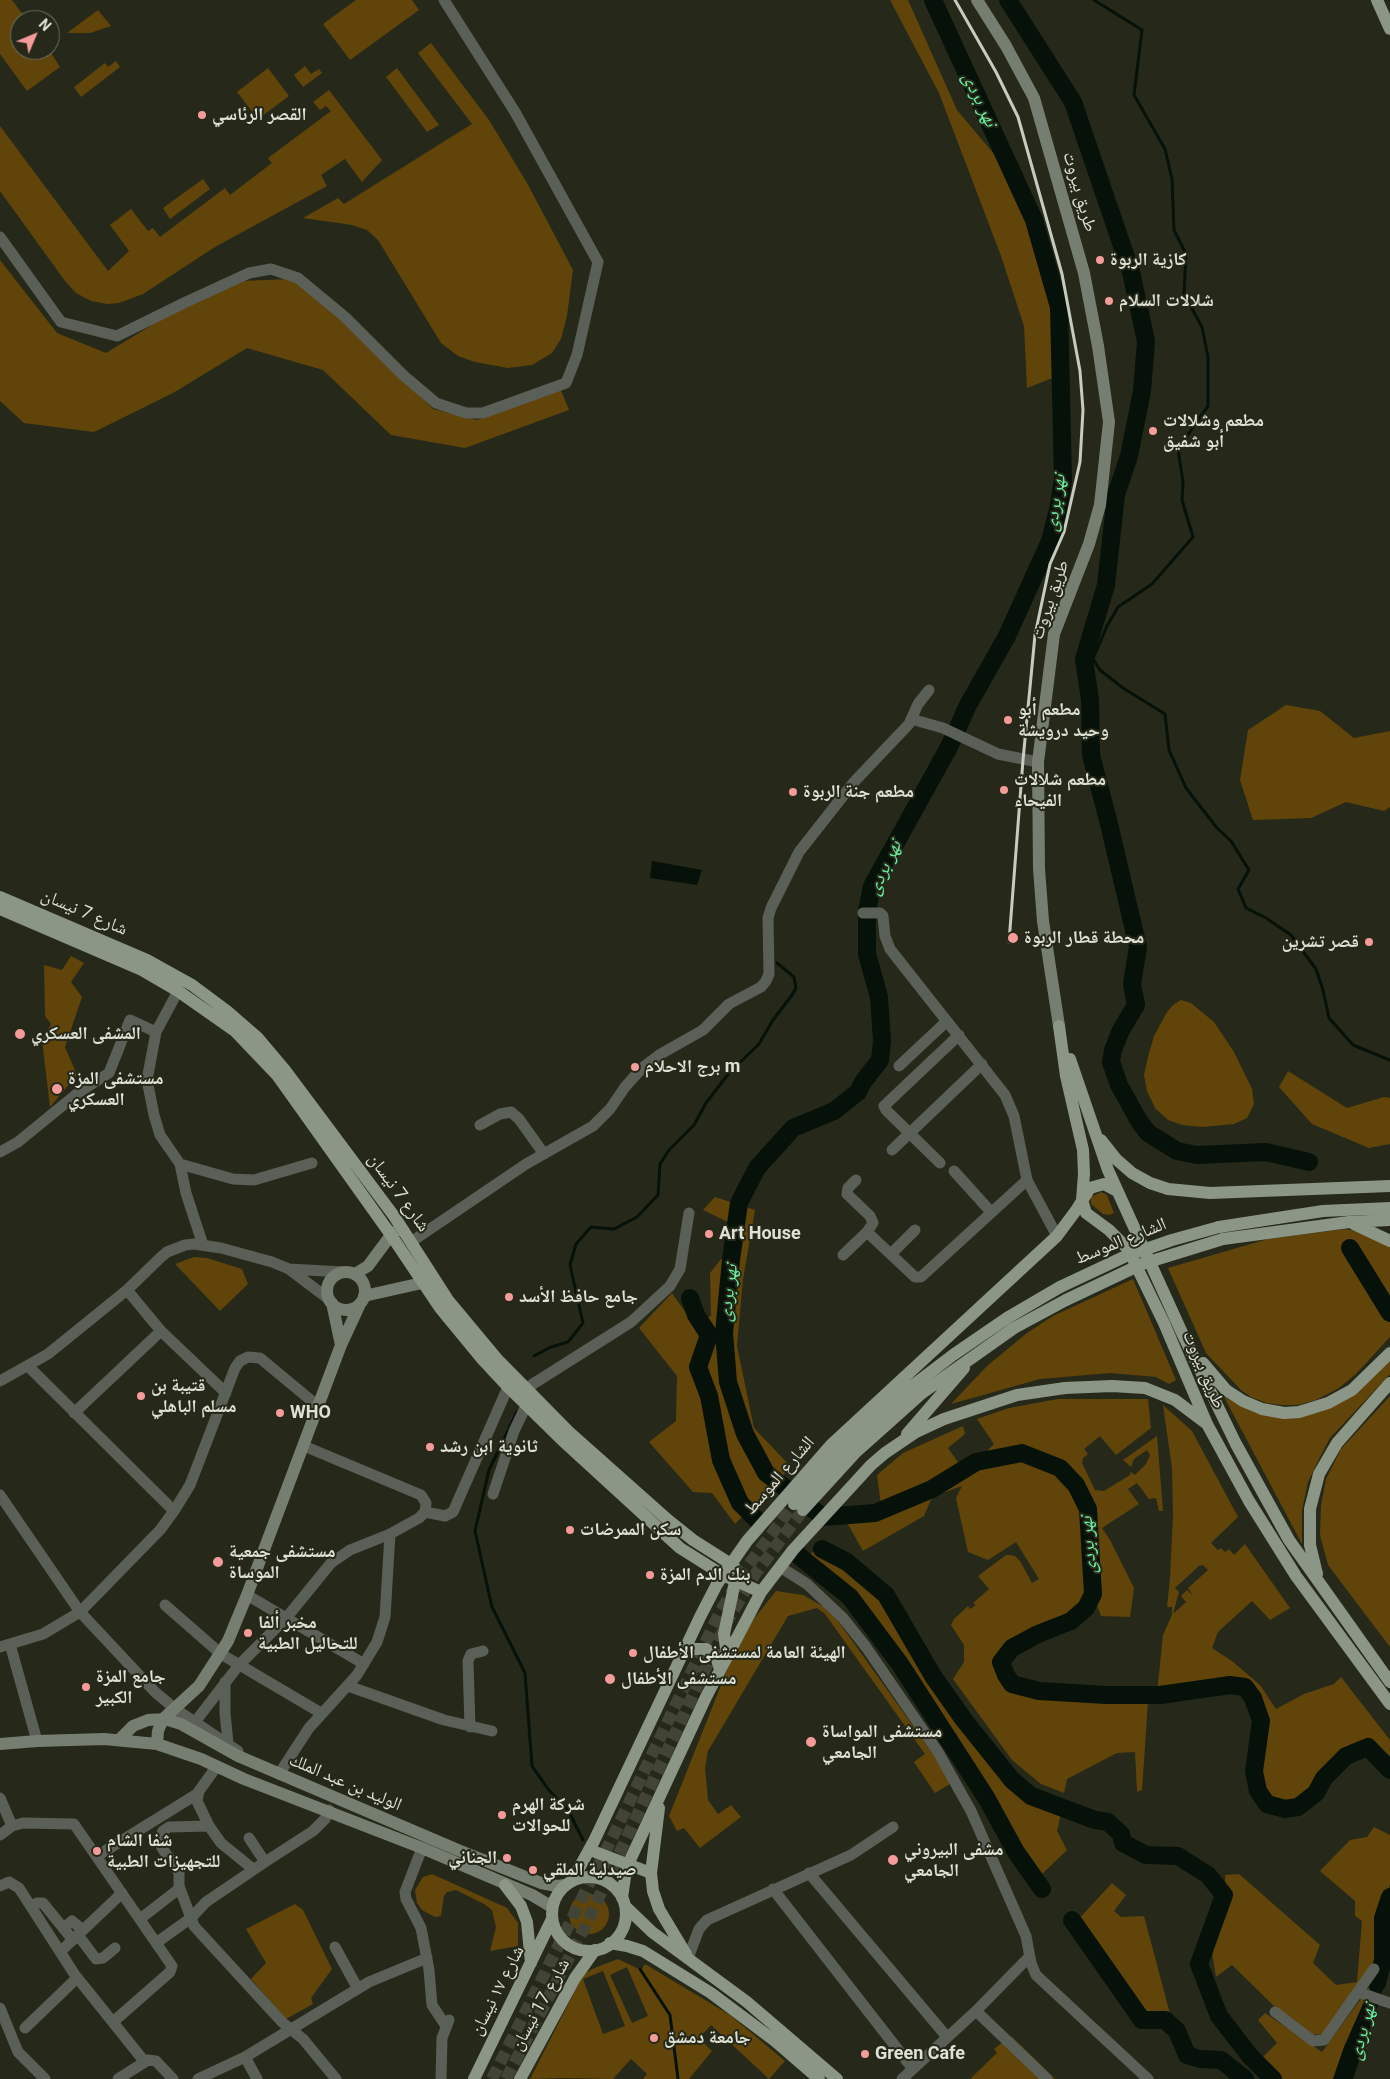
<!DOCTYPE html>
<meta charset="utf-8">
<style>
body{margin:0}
#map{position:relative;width:1390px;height:2079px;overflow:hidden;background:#262919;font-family:Roboto,sans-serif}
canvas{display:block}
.north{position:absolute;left:10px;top:10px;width:50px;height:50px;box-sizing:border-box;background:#262919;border:1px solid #707365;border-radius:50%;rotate:45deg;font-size:14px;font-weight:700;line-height:20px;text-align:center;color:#dee1d6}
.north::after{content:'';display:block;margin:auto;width:18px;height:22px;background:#f59b99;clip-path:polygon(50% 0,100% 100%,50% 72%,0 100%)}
</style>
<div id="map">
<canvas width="1390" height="2079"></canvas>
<div class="north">N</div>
</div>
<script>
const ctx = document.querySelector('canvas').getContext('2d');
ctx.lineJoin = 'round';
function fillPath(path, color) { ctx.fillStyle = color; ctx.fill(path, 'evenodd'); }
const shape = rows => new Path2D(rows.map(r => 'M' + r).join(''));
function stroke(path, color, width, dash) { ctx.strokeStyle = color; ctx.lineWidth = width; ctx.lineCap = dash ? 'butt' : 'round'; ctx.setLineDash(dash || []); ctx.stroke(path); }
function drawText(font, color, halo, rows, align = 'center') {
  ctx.font = font + ' Roboto,"Noto Naskh Arabic",sans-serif'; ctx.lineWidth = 4; ctx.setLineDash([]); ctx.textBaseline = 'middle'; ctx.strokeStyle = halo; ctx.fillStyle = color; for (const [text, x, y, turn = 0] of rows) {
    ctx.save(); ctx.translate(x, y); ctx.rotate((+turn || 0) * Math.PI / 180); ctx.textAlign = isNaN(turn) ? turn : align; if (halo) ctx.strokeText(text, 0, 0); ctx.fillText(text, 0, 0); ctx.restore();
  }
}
fillPath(shape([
 [0,0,12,0,27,20,20,20,20,50,49,50,60,67,27,91,0,54],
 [356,0,412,0,419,10,350,60,323,24],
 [890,0,908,0,957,110,1014,178,1056,314,1055,377,1027,388,1024,326,1001,256,939,93],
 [98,10,111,26,90,33,67,33],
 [431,43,489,120,527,183,573,270,567,316,561,339,552,353,532,365,508,368,475,362,458,356,441,343,378,240,367,230,352,225,303,218,338,198,344,204,472,124,418,53],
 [116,61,120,67,81,97,74,87,105,63,108,67],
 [305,66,311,74,319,69,322,73,303,87,294,75],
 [268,68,289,96,258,119,237,92],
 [397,68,439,125,427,132,386,77],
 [329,90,382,160,362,182,345,159,321,175,327,186,215,247,143,294,119,303,107,304,91,301,76,293,65,281,0,191,0,126,108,271,129,251,110,225,131,209,148,231,153,228,160,237,225,188,230,195,272,163,268,158,331,111,326,106,320,110,313,102],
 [203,179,210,189,170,219,163,208],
 [0,260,57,333,106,353,162,319,242,281,291,279,340,316,433,409,477,420,560,388,569,410,465,448,391,435,323,370,247,348,173,393,94,432,24,423,0,401],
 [1286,705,1320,711,1354,738,1390,731,1390,807,1384,811,1346,802,1311,818,1253,820,1240,780,1248,730],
 [71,956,84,963,71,982,82,997,65,1047,77,1075,50,1107,42,1040,51,1024,45,1016,44,965,62,970],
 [1181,1000,1191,1003,1214,1022,1234,1052,1252,1089,1254,1104,1247,1118,1234,1124,1203,1127,1182,1125,1168,1120,1155,1108,1147,1091,1144,1075,1148,1057,1154,1036,1167,1012,1173,1005],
 [1288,1071,1347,1108,1384,1097,1390,1098,1390,1144,1369,1148,1312,1124,1279,1087],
 [1101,1192,1107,1195,1114,1213,1109,1215,1103,1214,1091,1204,1091,1197],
 [715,1197,755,1210,743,1279,737,1346,754,1428,791,1467,735,1524,712,1493,693,1492,649,1442,676,1421,677,1376,639,1328,672,1293,692,1322,711,1316,710,1273,726,1253,730,1223,703,1210],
 [1344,1229,1359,1231,1390,1244,1390,1337,1356,1374,1339,1388,1316,1400,1298,1405,1282,1405,1267,1403,1251,1397,1241,1390,1206,1353,1168,1268,1268,1239],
 [194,1257,207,1258,242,1269,248,1284,220,1311,175,1264],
 [1133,1279,1176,1380,1169,1384,1156,1377,1110,1373,1040,1379,951,1404,987,1366,1027,1333,1053,1316],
 [1390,1360,1390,1374,1330,1438,1319,1459,1308,1482,1302,1510,1302,1544,1224,1397,1255,1413,1289,1417,1322,1411],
 [1390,1396,1390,1647,1328,1565,1320,1535,1321,1506,1326,1479,1341,1449],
 [1058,1399,1148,1399,1151,1428,1116,1455,1100,1436,1084,1449,1088,1454,1083,1458,1082,1463,1095,1490,1104,1491,1130,1475,1131,1472,1135,1475,1146,1464,1150,1455,1147,1450,1134,1459,1131,1467,1123,1460,1157,1436,1163,1511,1159,1511,1156,1498,1149,1499,1137,1483,1128,1489,1139,1504,1102,1528,1110,1540,1134,1588,1130,1617,1101,1616,1093,1594,1090,1593,1082,1608,1069,1619,1021,1638,1008,1648,1000,1657,997,1671,1007,1691,1032,1697,1148,1702,1142,1790,1137,1792,1135,1752,1117,1753,1067,1779,1064,1793,1041,1784,1012,1760,953,1679,964,1662,964,1645,951,1625,954,1619,968,1606,970,1609,976,1605,973,1603,989,1589,978,1576,1006,1555,1010,1555,1015,1556,1020,1561,1032,1583,1039,1579,1016,1542,988,1560,968,1552,956,1498,962,1486,932,1497,924,1516,863,1551,846,1521,875,1518,969,1474,976,1462,994,1444,977,1419,1009,1408],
 [1163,1405,1192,1431,1238,1517,1211,1543,1218,1550,1221,1548,1225,1552,1229,1549,1234,1555,1245,1544,1290,1608,1270,1620,1252,1601,1218,1632,1212,1648,1232,1661,1260,1685,1276,1709,1304,1694,1334,1684,1341,1677,1390,1740,1390,1756,1372,1744,1346,1756,1324,1778,1316,1793,1298,1807,1285,1809,1267,1804,1258,1791,1254,1771,1261,1721,1264,1718,1248,1685,1240,1678,1228,1682,1157,1693,1163,1635,1172,1615,1172,1607,1167,1607,1170,1578,1173,1516,1172,1468],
 [1203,1565,1208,1570,1188,1588,1193,1596,1187,1590,1181,1596,1186,1602,1173,1614,1179,1592,1175,1588,1199,1566],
 [963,1426,965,1434,948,1448,960,1465,881,1505,877,1475,903,1453],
 [813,1552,847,1563,885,1597,929,1673,1010,1780,1034,1799,1062,1809,1057,1831,1067,1850,1038,1878,991,1796,905,1663,852,1594,809,1555],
 [776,1591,803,1595,831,1611,953,1782,935,1793,914,1762,925,1754,825,1614,817,1608,788,1616,708,1751,705,1768,708,1800,718,1814,731,1805,741,1817,700,1848,684,1828,677,1831,669,1816,741,1635],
 [1374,1827,1390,1835,1390,1884,1380,1918,1377,1966,1326,2034,1309,2035,1273,2005,1232,1965,1216,1977,1212,1952,1226,1896,1225,1875,1239,1874,1320,1945,1313,1963,1336,1985,1357,1982,1362,1921,1355,1916,1355,1901,1320,1871,1350,1840,1367,1837],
 [432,1874,507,1908,518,1923,518,1946,490,1951,496,1927,492,1910,484,1904,456,1890,447,1892,444,1896,441,1916,435,1917,422,1910,417,1903,415,1890,423,1877],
 [1112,1883,1126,1895,1114,1911,1121,1917,1144,1916,1173,2025,1165,2017,1143,2017,1075,1923],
 '569 1914a20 20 0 1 1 40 0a20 20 0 1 1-40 0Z',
 [295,1904,303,1910,332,1969,311,1998,313,2004,286,2019,251,1979,266,1963,246,1929],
 [618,1959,641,1970,645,1964,730,2015,785,2061,769,2079,711,2025,699,2038,712,2051,689,2079,643,2079,647,2074,631,2059,613,2079,567,2078,530,2079,583,1975,592,1969],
 [627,1967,648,2016,632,2023,610,1975],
 [603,1971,625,2026,603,2034,583,1979],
 [1371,1985,1344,2047,1333,2079,1279,2079,1260,2060,1277,2043,1258,2020,1265,2013,1322,2052],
 [1011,2036,1037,2061,1055,2079,970,2079,997,2053,994,2049]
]), '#614409');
fillPath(shape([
 [652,861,702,870,697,885,650,878],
 [1390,1897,1390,1965,1377,2008,1353,2079,1333,2079,1344,2047,1383,1960,1383,1918]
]), '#051109');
stroke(shape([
 [1094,0,1142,30,1134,95,1165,149,1172,179,1174,230,1186,254,1184,294,1202,327,1208,357,1208,406,1178,449,1183,482,1182,500,1193,537,1152,584,1118,607,1107,626,1093,659,1100,670,1123,688,1165,714,1169,750,1186,788,1217,828,1231,841,1249,870,1238,889,1246,908,1266,918,1291,935,1316,969,1323,990,1329,1018,1353,1045,1390,1060],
 [534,1356,551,1347,568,1342,583,1323,570,1265,576,1244,591,1227,614,1229,637,1217,658,1195,660,1164,669,1150,694,1125,706,1103,729,1073,759,1044,773,1020,792,995,796,988,794,977,777,963],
 [517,1412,489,1470,475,1531,492,1607,525,1673,532,1766,548,1789,568,1810,583,1840],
 [640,1969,670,2015,678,2079]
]), '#051109', 3);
stroke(shape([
 [933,0,1034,220,1059,307,1063,480,1058,510,1050,541,1007,636,968,705,949,747,872,886,867,911,867,954,879,997,882,1041,880,1060,863,1082,858,1092,834,1111,793,1128,757,1168,739,1203,731,1260,724,1333,728,1382,745,1434,766,1473,823,1517,875,1513,932,1489,976,1462,1022,1453,1060,1468,1076,1485,1088,1509,1093,1594,1086,1608,1071,1621,1038,1634,1012,1648,1001,1662,1006,1675,1012,1684,1039,1691,1106,1695,1160,1695,1230,1685,1245,1687,1253,1698,1261,1721,1254,1771,1258,1791,1267,1804,1285,1809,1298,1807,1316,1793,1324,1778,1346,1756,1368,1747,1390,1770],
 [1008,0,1073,102,1131,272,1146,341,1142,391,1129,456,1116,495,1106,585,1084,659,1090,700,1091,755,1109,824,1138,947,1132,984,1136,1005,1121,1030,1113,1050,1111,1062,1119,1085,1139,1121,1148,1133,1177,1151,1197,1155,1266,1152,1309,1162],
 [1350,1248,1390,1313],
 [690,1298,696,1315,709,1335,698,1367,709,1396,721,1460,740,1503,760,1523],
 [822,1549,847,1562,886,1595,933,1676,964,1720,1012,1780,1031,1796,1095,1820,1108,1822,1121,1834,1123,1843,1146,1855,1178,1856,1208,1875,1224,1895,1199,1964,1219,2016,1250,2056,1273,2079],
 [799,1556,850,1597,900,1664,987,1799,1016,1852,1042,1889],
 [1072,1920,1142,2020,1165,2020,1177,2031,1187,2055,1200,2059,1221,2060,1245,2079],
 [1377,1983,1383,1960,1383,1918,1390,1897]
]), '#051109', 18);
stroke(shape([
 [492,2079,617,1828,719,1614,747,1567,794,1504],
 [506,2079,585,1927,729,1618,756,1573,803,1510]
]), '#424535', 12, [12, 6]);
stroke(shape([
 [0,237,61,322,117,336,186,302,249,273,271,269,298,278,345,317,403,375,436,403,466,413,483,413,566,383,577,355,598,262,515,112,444,0],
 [911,719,943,728,998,754,1038,762],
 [863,913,880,913,883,916,885,936,890,949,1005,1095,1014,1116,1027,1180,1057,1236],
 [178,991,156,1032,147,1080,154,1115,160,1135,180,1164,186,1193,203,1245],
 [899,1066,947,1021],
 [480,1125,500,1114,511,1112,519,1119,544,1154],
 [892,1150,982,1064],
 [0,1152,18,1142,78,1093,109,1073,130,1020,156,1032],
 [940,1163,886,1110,884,1106,959,1035],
 [180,1164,233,1179,254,1180,312,1163],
 [954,1171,991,1212],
 [867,1232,915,1277,921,1277,1027,1180],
 [411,1242,526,1164,593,1126,610,1109,625,1087,642,1068,659,1055,703,1030,729,1004,761,987,766,981,769,974,768,918,771,908,799,852,854,782,909,724,918,704,929,690],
 [891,1254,915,1230],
 [843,1255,867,1232,873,1223,870,1216,847,1194,848,1188,856,1180],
 [289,1269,343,1272],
 [127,1290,161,1331,226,1393],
 [28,1366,174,1511],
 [0,1381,48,1354,127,1290,160,1258,167,1252,185,1245,194,1244,221,1248,272,1262,289,1269,330,1300],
 [525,1389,631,1322,670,1286,680,1269,689,1213],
 [74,1413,161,1331],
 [493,1494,514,1431,526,1406],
 [0,1495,80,1612,155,1692,174,1708,238,1751],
 [425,1512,445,1516,453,1512,508,1387],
 [780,1567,807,1584,843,1618,866,1647,938,1752,971,1811,1026,1936,1031,1963,1036,1975,1148,2079],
 [247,1595,364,1664],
 [165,1605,221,1654,321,1713],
 [10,1644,37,1741],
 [0,1647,43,1634,80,1612,160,1530,174,1511,190,1485,235,1368,240,1361,248,1357,260,1358,319,1407],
 [225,1682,225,1713,228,1743],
 [348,1686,444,1720,492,1731],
 [195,1722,239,1665,287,1617,331,1563,350,1550,390,1534,419,1518,425,1512,426,1503,421,1495,304,1446],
 [470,1727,468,1661,471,1654,483,1651],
 [217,1766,199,1791,197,1801,209,1826,221,1843,253,1869],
 [279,1774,309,1728,357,1675,377,1642,385,1617,390,1534],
 [0,1798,12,1826],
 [209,1826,169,1827,163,1831,160,1838,162,1848,179,1872,179,1886,194,1926,283,2023,303,2039,336,2079],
 [0,1835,12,1826,23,1823,74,1824,172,1966,170,1972,113,2022],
 [249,1838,265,1862],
 [422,1848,405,1892,406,1899,421,1928,429,1970,432,2005,446,2026],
 [97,1856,197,1794],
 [809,1873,947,2037],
 [0,1886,9,1882,19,1888,75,1975,144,2061],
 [773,1889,913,2069],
 [32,1907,37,1903,43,1903,73,1940],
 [140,1919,180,1888],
 [63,1928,72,1921,83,1930],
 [78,1935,96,1959,103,1958,115,1948],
 [156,1943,191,1918,206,1902,265,1862,313,1831,325,1819,329,1810],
 [335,1947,358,1989],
 [60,1952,122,1893],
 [688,1958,699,1929,707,1920,851,1855,893,1827],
 [1358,1992,1390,2003],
 [0,2008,18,2052,45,2079],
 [976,2011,1047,2079],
 [1275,2012,1313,2041,1324,2040,1374,1969],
 [25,2028,77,1978],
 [245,2057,257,2079],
 [118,2079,148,2060,156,2061,173,2079],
 [198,2079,245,2057,369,1982,427,1958],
 [441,2079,442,2038,449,2020],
 [902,2079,976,2011,1029,1957]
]), '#5a5f57', 11);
stroke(shape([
 [977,0,1006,46,1034,98,1084,273,1098,346,1109,422,1100,505,1089,544,1054,634,1038,762,1039,869,1043,921,1059,1026],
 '327 1291a19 19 0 1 1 38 0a19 19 0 1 1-38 0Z',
 [355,1274,368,1266,391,1235,399,1229],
 [364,1296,422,1283,430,1276],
 [332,1303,341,1345],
 [119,1740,133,1726,148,1720,165,1719,181,1724,238,1756,458,1850,541,1883,557,1886,565,1885],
 [0,1744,37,1741,104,1739,157,1744,201,1759,244,1779,422,1848,532,1895,552,1907],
 [157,1744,158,1731,163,1719,199,1686,228,1641,247,1595,341,1345,360,1304]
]), '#767e72', 12);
stroke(shape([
 [1377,0,1390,29],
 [0,897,147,960,192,985,227,1011,258,1038,285,1070,394,1216,448,1300,498,1360,569,1432,668,1520,693,1540,734,1566,736,1577,724,1634,727,1656],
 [0,909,142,970,178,991,235,1031,277,1075,391,1235,440,1308,482,1359,508,1387,561,1439,680,1548,723,1575,761,1592],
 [1059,1026,1066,1076,1083,1150,1084,1174,1082,1200,1086,1213,1109,1230,1128,1249,1164,1323,1207,1424,1249,1501,1296,1576,1390,1704],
 [1070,1059,1108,1170,1183,1335,1236,1444,1289,1540,1390,1682],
 [1101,1140,1116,1159,1132,1173,1150,1183,1168,1189,1210,1193,1390,1186],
 [1354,1224,1390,1241],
 [1219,1227,1323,1211,1390,1208],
 [1223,1239,1349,1222,1390,1220],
 [1203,1363,1226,1390,1243,1401,1262,1409,1284,1413,1299,1412,1328,1403,1352,1390,1390,1353],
 [907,1434,964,1368],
 [794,1504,848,1444,911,1387,953,1355,1007,1318,1060,1287],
 [803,1510,856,1452,922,1393,1014,1328,1066,1300],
 [1317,1574,1310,1545,1310,1509,1319,1474,1337,1443,1390,1383],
 [681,1655,692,1649,706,1649,716,1657,720,1669],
 [659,1808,651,1873,653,1891,659,1909,686,1954],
 [590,1850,651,1873],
 '552 1914a37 37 0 1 1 74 0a37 37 0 1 1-74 0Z',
 [572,1881,594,1841,700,1617,717,1584,747,1541,831,1445,1057,1236,1077,1209,1090,1188,1104,1184,1117,1191],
 [505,1885,521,1906,527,1922,531,1963],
 [622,1898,625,1877,631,1858,706,1697,761,1592,793,1550,871,1465,885,1453,916,1432,944,1419,1017,1395,1065,1388,1112,1386,1145,1388,1175,1400,1207,1424],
 [625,1906,652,1932,747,2002,837,2079],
 [610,1943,627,1946,643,1951,711,1993,775,2041,819,2079],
 [474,2079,552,1919],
 [520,2079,575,1978,595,1950]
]), '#8b9687', 12);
stroke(shape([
 [955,0,996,72,1018,117,1062,274,1080,371,1083,410,1080,462,1064,532,1050,564,1035,635,1023,760,1009,942]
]), '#c8cbbf', 3);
stroke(shape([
 [1060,1287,1126,1256,1172,1240,1219,1227],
 [1066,1300,1142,1264,1223,1239]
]), '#8b9687', 12);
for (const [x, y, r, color] of [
 [202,115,5,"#f59b99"],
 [1100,260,5,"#f59b99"],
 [1109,301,5,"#f59b99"],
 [1153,431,5,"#f59b99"],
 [1008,720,5,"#f59b99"],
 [1004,790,5,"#f59b99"],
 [793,792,5,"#f59b99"],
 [1013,938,6,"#f59b99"],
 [1369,942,5,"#f59b99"],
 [20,1034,6,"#f59b99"],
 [635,1067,5,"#f59b99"],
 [57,1089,6,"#f59b99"],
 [709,1234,5,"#f59b99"],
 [509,1297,5,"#f59b99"],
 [141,1396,5,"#f59b99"],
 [280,1413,5,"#f59b99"],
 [430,1447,5,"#f59b99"],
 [570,1530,5,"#f59b99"],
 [218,1562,6,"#f59b99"],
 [650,1575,5,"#f59b99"],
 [248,1633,5,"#f59b99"],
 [633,1653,5,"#f59b99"],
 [610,1679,6,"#f59b99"],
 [86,1687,5,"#f59b99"],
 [811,1742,6,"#f59b99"],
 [502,1815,5,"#f59b99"],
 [97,1851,5,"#f59b99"],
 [507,1858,5,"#f59b99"],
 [893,1860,6,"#f59b99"],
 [533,1870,5,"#f59b99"],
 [654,2038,5,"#f59b99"],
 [865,2054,5,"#f59b99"]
]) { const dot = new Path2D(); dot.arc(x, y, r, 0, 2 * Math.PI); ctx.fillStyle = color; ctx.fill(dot); stroke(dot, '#262919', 2); }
drawText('bold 18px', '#dee1d6', '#262919', [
 ["القصر الرئاسي",212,115],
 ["كازية الربوة",1110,260],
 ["شلالات السلام",1119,301],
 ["مطعم وشلالات",1163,421],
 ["أبو شفيق",1163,442],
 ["مطعم أبو",1018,710],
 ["وحيد درويشة",1018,731],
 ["مطعم شلالات",1014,780],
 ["الفيحاء",1014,801],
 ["مطعم جنة الربوة",803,792],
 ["محطة قطار الربوة",1024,938],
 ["قصر تشرين",1359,942,"right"],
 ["المشفى العسكري",31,1034],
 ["برج الاحلام m",645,1067],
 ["مستشفى المزة",68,1079],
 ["العسكري",68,1100],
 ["Art House",719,1234],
 ["جامع حافظ الأسد",519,1297],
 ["قتيبة بن",151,1386],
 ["مسلم الباهلي",151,1407],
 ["WHO",290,1413],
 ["ثانوية ابن رشد",440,1447],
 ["سكن الممرضات",580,1530],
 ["مستشفى جمعية",229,1552],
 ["الموساة",229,1573],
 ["بنك الدم المزة",660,1575],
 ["مخبر ألفا",258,1623],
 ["للتحاليل الطبية",258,1644],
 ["الهيئة العامة لمستشفى الأطفال",643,1653],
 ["جامع المزة",96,1677],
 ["الكبير",96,1698],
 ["مستشفى الأطفال",621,1679],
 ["مستشفى المواساة",822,1732],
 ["الجامعي",822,1753],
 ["شركة الهرم",512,1805],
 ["للحوالات",512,1826],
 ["شفا الشام",107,1841],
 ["للتجهيزات الطبية",107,1862],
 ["مشفى البيروني",904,1850],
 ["الجامعي",904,1871],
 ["الجناني",497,1858,"right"],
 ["صيدلية الملقي",543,1870],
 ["جامعة دمشق",664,2038],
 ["Green Cafe",875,2054]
], 'left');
drawText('18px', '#dee1d6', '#262919', [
 ["طريق بيروت",1079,192,74],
 ["طريق بيروت",1051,600,-71],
 ["شارع 7 نيسان",84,913,23],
 ["شارع 7 نيسان",398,1193,54],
 ["الشارع الموسط",1121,1242,-22],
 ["طريق بيروت",1203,1370,67],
 ["الشارع الموسط",780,1476,-49],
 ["الوليد بن عبد الملك",345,1783,23],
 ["شارع ١٧ نيسان",498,1991,-63],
 ["شارع 17 نيسان",541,2005,-61]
]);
drawText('italic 19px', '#69eda1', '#262919', [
 ["نهر بردى",979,100,65],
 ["نهر بردى",1056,503,-81],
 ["نهر بردى",885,868,-65],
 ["نهر بردى",729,1293,-83],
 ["نهر بردى",1089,1545,-94],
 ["نهر بردى",1363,2032,-74]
]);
</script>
